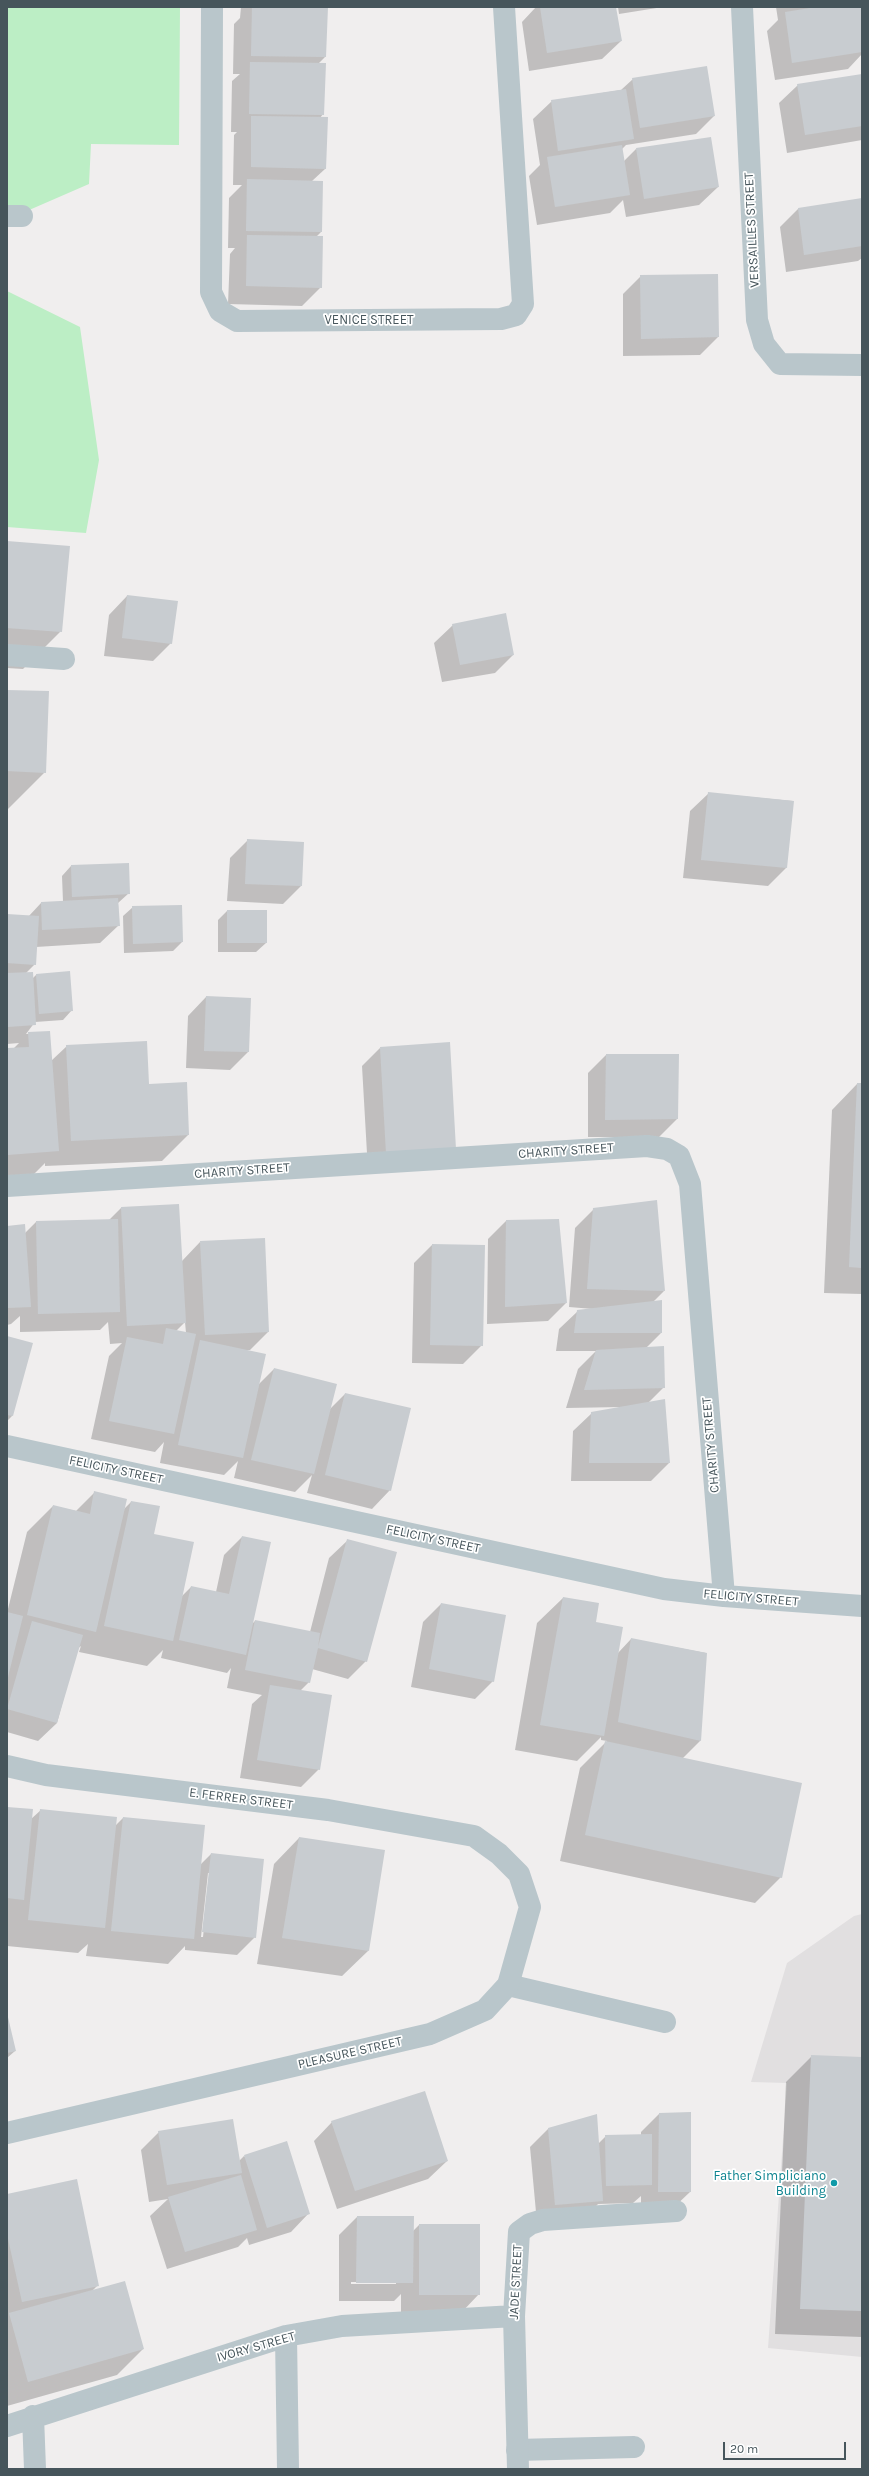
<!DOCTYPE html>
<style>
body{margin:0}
#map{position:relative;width:869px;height:2476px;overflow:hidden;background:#f0eeee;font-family:Karla,sans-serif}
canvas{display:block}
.frame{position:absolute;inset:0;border:8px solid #46555b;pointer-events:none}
.scale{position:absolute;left:723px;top:2442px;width:123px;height:18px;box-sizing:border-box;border:2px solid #46555b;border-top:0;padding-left:5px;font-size:12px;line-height:14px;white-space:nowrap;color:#46555b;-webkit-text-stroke:3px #fff;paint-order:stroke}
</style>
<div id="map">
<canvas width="869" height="2476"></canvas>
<div class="frame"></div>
<div class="scale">20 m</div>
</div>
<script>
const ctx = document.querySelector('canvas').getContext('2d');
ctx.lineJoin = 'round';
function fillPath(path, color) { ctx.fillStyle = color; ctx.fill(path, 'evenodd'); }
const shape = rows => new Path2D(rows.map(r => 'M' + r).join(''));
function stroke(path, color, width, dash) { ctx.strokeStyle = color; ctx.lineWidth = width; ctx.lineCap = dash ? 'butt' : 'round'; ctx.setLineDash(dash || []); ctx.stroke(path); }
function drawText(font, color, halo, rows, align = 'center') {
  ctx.font = font + ' Karla,sans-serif'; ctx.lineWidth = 3.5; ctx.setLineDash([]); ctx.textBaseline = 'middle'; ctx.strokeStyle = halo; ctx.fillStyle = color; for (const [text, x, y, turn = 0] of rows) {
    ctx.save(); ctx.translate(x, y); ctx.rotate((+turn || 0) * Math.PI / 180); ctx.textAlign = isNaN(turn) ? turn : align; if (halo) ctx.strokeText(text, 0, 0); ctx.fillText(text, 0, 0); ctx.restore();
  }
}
fillPath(shape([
 [862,1914,862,2357,768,2348,787,2083,751,2082,787,1963,854,1916]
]), '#e1dfe0');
fillPath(shape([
 [7,7,180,7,179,145,91,144,89,184,20,214,7,214],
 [7,291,80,327,99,460,86,533,7,527]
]), '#bceec5');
fillPath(shape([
 [241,7,327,7,325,57,318,64,323,114,320,118,325,169,312,181,321,232,316,237,321,287,302,306,228,304,230,254,235,248,228,248,229,198,242,185,233,185,234,135,237,132,231,132,232,81,240,74,233,74,234,24,240,18],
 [536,7,615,7,621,41,602,59,529,71,522,22],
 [618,7,663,7,619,14],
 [776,7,860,7,862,54,848,69,775,80,767,31,778,20],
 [862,75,862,140,787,153,779,103,798,85],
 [633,79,714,116,696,134,626,145,621,150,623,162,636,149,718,187,699,205,626,217,623,200,610,213,537,225,529,176,540,165,533,119,552,101,621,90],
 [862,199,862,258,858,261,786,272,780,227,798,209],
 [641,276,718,337,700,355,623,356,623,294],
 [7,542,61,631,23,669,7,668],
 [127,596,171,643,153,661,104,656,109,615],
 [453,625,513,655,495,673,442,682,434,643],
 [7,691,45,772,7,810],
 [709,793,793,801,786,868,768,886,683,878,690,811],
 [248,840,303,843,301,886,283,904,227,901,230,858],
 [71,866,129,893,118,903,119,925,100,943,36,947,35,964,26,973,32,979,36,975,69,972,72,1010,63,1020,35,1022,26,1034,49,1032,51,1061,67,1046,148,1085,188,1135,162,1161,45,1166,45,1163,32,1176,7,1178,7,1049,13,1049,19,1043,7,1044,7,915,28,917,41,903,63,902,62,876],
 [133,907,182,942,173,951,124,953,123,916],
 [227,911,266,943,256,952,218,952,218,920],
 [206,997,248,1052,230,1070,186,1068,188,1016],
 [380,1048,455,1149,368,1171,362,1066],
 [606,1055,678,1055,677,1119,659,1137,588,1137,588,1073],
 [857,1084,862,1084,862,1294,824,1293,832,1110],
 [121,1208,182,1261,200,1242,268,1332,250,1350,245,1350,257,1386,274,1369,329,1410,345,1394,390,1490,372,1509,307,1493,312,1475,295,1492,234,1478,238,1461,224,1475,160,1463,164,1442,155,1452,91,1439,109,1356,122,1343,110,1344,108,1322,100,1330,20,1332,20,1316,11,1324,7,1325,7,1227,24,1234,36,1222,109,1220],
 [185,1322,186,1333,176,1331],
 [594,1209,664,1291,653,1302,661,1301,661,1333,646,1348,664,1387,649,1402,669,1463,651,1481,571,1481,573,1431,592,1413,622,1407,566,1408,578,1369,596,1351,556,1351,559,1329,578,1311,593,1309,569,1307,575,1228],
 [506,1221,566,1303,548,1321,487,1324,488,1239],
 [432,1245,482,1345,463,1364,412,1363,414,1263],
 [7,1337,32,1344,12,1416,7,1421],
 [95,1492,124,1509,131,1502,153,1535,182,1596,191,1587,216,1592,224,1555,242,1537,251,1625,255,1621,310,1632,329,1558,348,1540,366,1661,348,1679,312,1669,309,1682,300,1691,319,1769,301,1787,240,1778,252,1704,262,1695,227,1688,231,1668,227,1673,161,1658,163,1650,147,1666,79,1652,81,1646,77,1649,57,1723,38,1741,7,1732,7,1613,27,1532,53,1506,76,1511],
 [563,1598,595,1623,618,1653,631,1639,706,1653,700,1741,682,1759,781,1877,755,1903,560,1861,580,1768,607,1741,601,1740,601,1737,577,1761,515,1750,537,1623],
 [441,1604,493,1681,475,1699,411,1687,423,1622],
 [7,1808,31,1819,41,1810,115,1826,123,1818,200,1865,211,1854,255,1937,237,1955,185,1950,185,1946,168,1964,86,1956,88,1944,78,1953,7,1946],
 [208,1873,210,1873,203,1937,201,1937],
 [299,1838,384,1851,368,1951,342,1976,257,1964,274,1864],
 [7,2015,15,2051,7,2058],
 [812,2056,862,2058,862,2337,775,2334,786,2082],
 [659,2114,690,2192,671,2210,641,2210,641,2196,633,2203,598,2204,584,2219,537,2223,530,2147,548,2129,598,2144,606,2136,641,2135,641,2132],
 [332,2122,447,2161,428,2179,337,2209,314,2141],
 [159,2132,239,2161,244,2156,309,2213,291,2232,249,2245,247,2238,238,2247,167,2269,150,2216,168,2199,149,2202,141,2150],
 [7,2195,98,2285,93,2290,143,2349,117,2375,7,2406],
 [357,2217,413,2231,419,2225,479,2225,479,2294,461,2313,401,2313,401,2294,394,2301,339,2301,339,2235],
 [351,2282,396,2282,396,2284,351,2284]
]), '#0003');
fillPath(shape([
 [252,7,328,7,326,57,251,56],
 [540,7,616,7,622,41,547,53],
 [817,7,861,7,862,52,792,63,785,12],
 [250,62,326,63,324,115,249,114],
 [707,66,715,116,640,128,632,78],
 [862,74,862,126,805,135,797,84],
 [626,89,634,139,558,151,551,100],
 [251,116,328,117,326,169,251,167],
 [711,137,719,187,644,199,636,148],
 [622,145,630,195,555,207,547,157],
 [247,179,323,181,322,232,246,231],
 [862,198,862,246,804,255,798,208],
 [247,235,323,236,322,288,246,286],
 [718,274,719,337,641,339,640,275],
 [7,541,70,546,62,632,7,628],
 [127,595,178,601,172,644,122,638],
 [506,613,514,655,460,665,452,624],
 [7,690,49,691,46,773,7,771],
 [708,792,794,801,787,868,701,860],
 [247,839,304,842,302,886,245,884],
 [129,863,130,894,72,897,71,865],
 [118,898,120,926,42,930,41,902],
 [182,905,183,942,133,944,132,906],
 [227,910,267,910,267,943,227,943],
 [7,914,39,916,36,965,7,963],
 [70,971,73,1011,39,1014,36,974],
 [33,972,36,1025,7,1027,7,973],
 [206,996,251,998,249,1052,204,1051],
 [50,1031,59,1151,7,1155,7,1048,29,1047,28,1032],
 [147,1041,149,1084,187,1082,189,1135,71,1141,66,1045],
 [450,1042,456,1149,386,1153,380,1047],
 [606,1054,679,1054,678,1119,605,1120],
 [857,1083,862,1083,862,1268,849,1267],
 [657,1200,665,1291,587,1289,593,1208],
 [179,1204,186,1323,127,1326,121,1207],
 [118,1219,120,1312,38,1314,36,1221],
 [559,1219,567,1303,505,1307,506,1220],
 [25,1224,31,1307,7,1308,7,1226],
 [265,1238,269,1332,205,1335,200,1241],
 [432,1244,485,1245,483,1346,430,1345],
 [662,1300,662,1333,574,1333,577,1310],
 [166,1328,196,1334,174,1434,109,1421,127,1337,163,1344],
 [7,1336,33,1343,13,1416,7,1415],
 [200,1340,266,1354,243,1458,178,1445],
 [664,1346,665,1388,584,1390,596,1350],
 [274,1368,337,1384,314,1474,251,1460],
 [345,1393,411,1408,391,1491,325,1475],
 [665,1399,670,1463,589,1463,591,1412],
 [94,1491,127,1499,96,1632,27,1615,53,1505,90,1514],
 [131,1501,160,1506,154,1534,194,1542,173,1641,104,1626],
 [242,1536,271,1542,246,1655,179,1640,191,1586,229,1594],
 [347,1539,397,1552,367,1662,318,1648,310,1683,245,1670,255,1620,320,1633,318,1647],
 [563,1597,599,1603,596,1622,623,1627,604,1736,540,1725],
 [441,1603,506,1615,494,1682,429,1669],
 [7,1612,23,1616,8,1677,7,1677],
 [32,1621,83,1635,57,1723,7,1709],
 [631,1638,707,1653,701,1741,618,1722],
 [270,1685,332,1695,320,1770,257,1760],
 [605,1741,802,1783,782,1878,585,1835],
 [7,1807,33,1809,24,1900,7,1898],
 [40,1809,117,1817,105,1928,28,1920],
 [123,1817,205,1825,194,1939,111,1931],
 [299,1837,385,1850,369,1951,282,1938],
 [211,1853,264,1859,256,1938,202,1932],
 [7,2013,16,2051,7,2053],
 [811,2055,862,2057,862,2311,800,2309],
 [425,2091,448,2161,355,2191,331,2121],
 [691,2112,691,2192,658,2192,659,2113],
 [597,2114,603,2201,555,2205,548,2128],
 [233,2119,242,2173,167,2185,158,2131],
 [652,2134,652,2185,606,2186,605,2135],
 [287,2141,310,2214,267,2228,244,2155],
 [241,2175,257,2230,185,2252,168,2197],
 [77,2179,99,2286,22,2302,7,2234,7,2194],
 [357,2216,414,2216,413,2283,356,2283],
 [419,2224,480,2224,480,2295,419,2295],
 [125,2281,144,2349,28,2382,9,2313]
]), '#c8ccd0');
stroke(shape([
 [7,655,64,659],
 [508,1985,665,2022],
 [517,2450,634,2447]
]), '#b9c6cb', 22);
stroke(shape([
 [212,7,211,292,220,311,237,321,501,319,516,315,523,304,504,7],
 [742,7,757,320,764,344,780,364,862,365],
 [7,216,22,216],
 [7,1186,647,1146,667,1149,679,1156,690,1184,724,1596],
 [7,1446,664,1589,724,1596,862,1606],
 [7,1766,46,1775,328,1810,474,1836,499,1854,519,1874,530,1907,508,1985,485,2010,430,2034,7,2133],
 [286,2336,288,2469],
 [33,2416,35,2469],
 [7,2426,286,2336,342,2326,514,2316],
 [518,2469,514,2316,519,2232,530,2224,543,2220,676,2211]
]), '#b9c6cb', 22);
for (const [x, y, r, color] of [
 [834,2183,4,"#0f9aa8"]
]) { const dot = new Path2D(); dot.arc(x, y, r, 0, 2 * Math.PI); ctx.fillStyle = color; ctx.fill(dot); stroke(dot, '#fff', 1.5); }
drawText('13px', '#46555b', '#fff', [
 ["VERSAILLES STREET",752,230,-93],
 ["VENICE STREET",369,320],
 ["CHARITY STREET",566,1151,-4],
 ["CHARITY STREET",242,1171,-4],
 ["CHARITY STREET",711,1445,-95],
 ["FELICITY STREET",116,1470,12],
 ["FELICITY STREET",433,1539,12],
 ["FELICITY STREET",751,1598,5],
 ["E. FERRER STREET",241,1799,7],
 ["PLEASURE STREET",350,2053,-13],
 ["JADE STREET",516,2282,-87],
 ["IVORY STREET",256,2347,-16]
]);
drawText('13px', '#0d838f', '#fff', [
 ["Father Simpliciano",826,2176],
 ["Building",826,2191]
], 'right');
</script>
